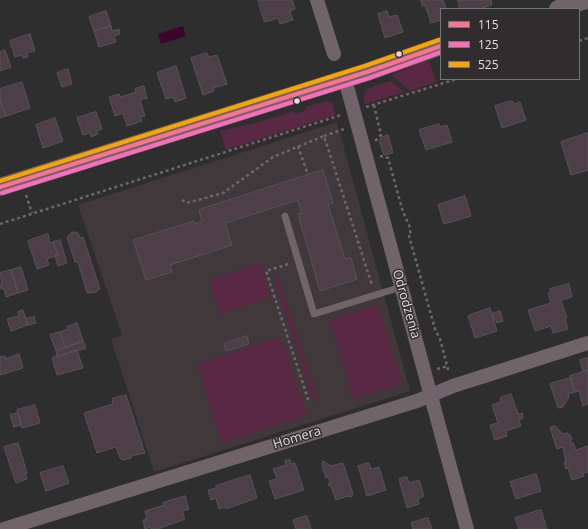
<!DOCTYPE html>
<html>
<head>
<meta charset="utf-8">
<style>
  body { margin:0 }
  #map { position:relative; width:588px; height:529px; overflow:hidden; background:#2f2e2f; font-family:"Open Sans",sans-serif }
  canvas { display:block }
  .legend { position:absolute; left:440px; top:8px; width:140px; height:72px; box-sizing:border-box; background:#302d2f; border:1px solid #777475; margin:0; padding:5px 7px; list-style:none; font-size:12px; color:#e1dedf }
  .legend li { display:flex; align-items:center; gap:8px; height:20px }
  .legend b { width:20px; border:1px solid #777475 }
</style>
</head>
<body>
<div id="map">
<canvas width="588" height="529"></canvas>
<ul class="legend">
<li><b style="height:5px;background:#fc738d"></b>115</li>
<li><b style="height:5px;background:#fb6dba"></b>125</li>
<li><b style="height:5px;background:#f7a600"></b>525</li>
</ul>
</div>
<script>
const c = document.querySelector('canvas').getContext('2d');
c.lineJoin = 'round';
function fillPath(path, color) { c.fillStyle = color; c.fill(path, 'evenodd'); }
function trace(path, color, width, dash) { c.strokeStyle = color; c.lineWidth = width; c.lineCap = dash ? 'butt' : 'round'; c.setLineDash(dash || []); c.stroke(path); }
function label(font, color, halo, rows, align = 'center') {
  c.font = font + ' "Open Sans",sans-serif'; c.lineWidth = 3; c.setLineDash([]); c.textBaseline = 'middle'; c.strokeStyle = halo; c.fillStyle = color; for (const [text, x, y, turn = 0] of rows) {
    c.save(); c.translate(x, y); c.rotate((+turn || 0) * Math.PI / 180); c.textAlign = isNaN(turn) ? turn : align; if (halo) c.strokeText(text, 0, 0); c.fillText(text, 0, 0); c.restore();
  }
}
fillPath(new Path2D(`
  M337 122 410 391 154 472 111 339 122 335 78 205Z`), '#40383b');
fillPath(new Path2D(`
  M426 61 430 63 436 82 410 91 392 75Z
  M391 81 404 92 366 104 364 102C362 85 379 85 391 81Z
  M327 101 332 103 335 115 226 150 220 131 259 122 294 111 295 114 306 110 305 107Z
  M260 264 271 297 220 314 209 280Z
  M277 275 318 399 313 401 273 276Z
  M378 305 402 384 353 399 329 320Z
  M281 337 307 416 222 443 197 364Z`), '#582844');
fillPath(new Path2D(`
  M183 26 186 36 161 44 158 34Z`), '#3c042a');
const building = new Path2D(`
  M258 0H292L295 9 290 11 293 20 280 24 278 18 265 22Z
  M421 0H443L446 8 441 9V20L431 23 425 5 423 6Z
  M458 0H491L492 5 479 9H460Z
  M106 11 111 26 94 31 89 17Z
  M387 11 389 17 397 15 403 32 385 38 378 14Z
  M111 26 112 31 119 29 120 34 114 36 116 42 99 47 94 31Z
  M30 34 35 51 27 53 28 57 23 58 22 55 15 57 10 41Z
  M5 50 11 67 0 71V52Z
  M207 53 209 57 217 55 227 84 213 88 214 91 203 95 191 58Z
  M176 66 186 98 175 102 173 97 166 99 157 73Z
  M68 69 72 84 62 87 57 73Z
  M22 82 30 108 6 116 0 99V89Z
  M144 86 147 98 140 100 145 116 140 117 142 121 127 126 123 113 115 116 109 97 119 94 120 97 136 92 135 89Z
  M0 99 6 116 0 118Z
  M512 101 514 104 520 102 526 120 502 128 495 106Z
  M96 112 102 129 97 131 98 134 91 137 90 133 83 135 77 118Z
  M55 118 63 141 43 148 36 125Z
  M439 124 440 127 447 125 452 142 426 150 419 130Z
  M588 133V170L571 175 561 142Z
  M388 135 393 153 384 155 379 140 382 137Z
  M323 170 333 203 328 205 345 259 351 258 357 279 320 291 298 214 302 213 298 200 225 223 232 245 170 265 172 272 146 280 133 240 194 221 195 224 202 222 199 210Z
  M465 196 471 216 444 224 438 205Z
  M75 232 78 233 80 238 83 237 100 289 96 292 87 293 78 262H75L67 237 71 233Z
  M48 234 50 243 53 242 58 255 47 259 49 265 37 269 28 241Z
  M60 240 67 263 58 266 55 256 58 255 53 242Z
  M21 267 28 290 18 293 11 270Z
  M11 270 18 293 6 297 4 289H1L0 285 2 284 0 273Z
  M569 284 572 297 561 300 567 318 565 319 568 329 553 333 551 326 535 331 528 310 551 303 548 293 551 292 550 289Z
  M490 308 497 331 475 338 468 316Z
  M23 310 28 325 11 331 7 319 19 316 18 312Z
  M500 311 503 321 497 323 496 320H494L492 314Z
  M34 317 36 323 28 325 26 319Z
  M77 323 83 341 65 348 60 332 68 329 67 327Z
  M60 332 65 348 56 351 50 335Z
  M247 336 249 344 226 351 224 344Z
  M83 341 86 348 57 357 56 351Z
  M77 350 83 368 57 375 52 358Z
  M19 354 23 368 0 375V357L5 356V359Z
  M588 358V370L583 372 580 360Z
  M588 370V404L583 406 579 391 575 392 570 376Z
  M570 378 575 392 568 394 569 397 563 407 558 408 550 384Z
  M511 394 518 414 522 413 523 418 519 420 521 426 506 431 507 436 495 440 490 425 498 423 492 405 501 402 500 398Z
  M126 395 145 453 131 456V458L123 460 120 458 116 447 97 453 84 413 113 404 112 399Z
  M35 405 40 423 22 428 17 410Z
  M18 413 21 425 14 427 10 415Z
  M555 426 563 434 567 433 570 435 572 439 570 442 573 443 576 450 588 446V472L583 473 584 476 572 480 568 468 566 469 564 462H566L563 447 557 449 550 428Z
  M18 443 27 473H25L27 479 16 483 4 447Z
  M290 460 291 464 295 463 304 490 275 499 269 481 277 479 273 469 286 465 285 461Z
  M323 461 331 466 343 463 353 494 351 497 348 496 336 500 331 486 328 485 330 482 328 477 326 478 322 465Z
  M369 463 371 469 379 467 386 490 367 496 358 466Z
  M63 466 69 483 46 491 40 473Z
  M536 474 541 491 516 499 510 482Z
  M250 475 257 498 226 509 225 507 219 509 216 498 211 500 208 490 216 488V486Z
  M407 477 409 483 419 480 424 496 418 499 419 504 407 508 399 479Z
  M185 496 189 509 182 511 185 519 158 529H151L150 527 145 529 143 520 147 518 145 511 164 505 163 503Z
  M541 510 547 529H519L515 518Z
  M307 516 311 529H296L293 520Z
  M428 518 432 529H413L411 523Z`);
fillPath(building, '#4e3e48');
trace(building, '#565556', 1);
trace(new Path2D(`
  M579 41 588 38
  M374 105 381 135 375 141
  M366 107 457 79
  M324 136 344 129
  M298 146 308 175
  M380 156 388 158 403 212 409 225 411 235 409 236 435 329 440 339 449 373
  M26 195 32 213
  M182 200 187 203 223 193 273 157 324 136 372 285
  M0 224 341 115
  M288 264 266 271 309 402
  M437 369 448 366`), '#70656b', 2.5, [3, 3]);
trace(new Path2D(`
  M285 216 314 314 401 287`), '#70636a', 7);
trace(new Path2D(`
  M317 0 334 54
  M345 79 467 529
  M4 529 417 401 453 386 588 343`), '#70636a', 14);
trace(new Path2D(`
  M558 9 586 0
  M0 187 367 72 441 46`), '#70636a', 18);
trace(new Path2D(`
  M0 187 367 72 441 46`), '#fc738d', 4);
trace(new Path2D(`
  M2 193 369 78 441 52`), '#fb6dba', 4);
trace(new Path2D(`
  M0 181 365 66 439 40`), '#f7a600', 4);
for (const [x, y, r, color] of [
  [399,54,3.5,"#e1dedf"],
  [297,101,3.5,"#e1dedf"]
]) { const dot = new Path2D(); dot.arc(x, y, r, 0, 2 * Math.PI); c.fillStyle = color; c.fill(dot); trace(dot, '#302d2f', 1.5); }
label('13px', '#e1dedf', '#302d2f', [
  ["Odrodzenia",406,304,74],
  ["Homera",297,438,-17]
]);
</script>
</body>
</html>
